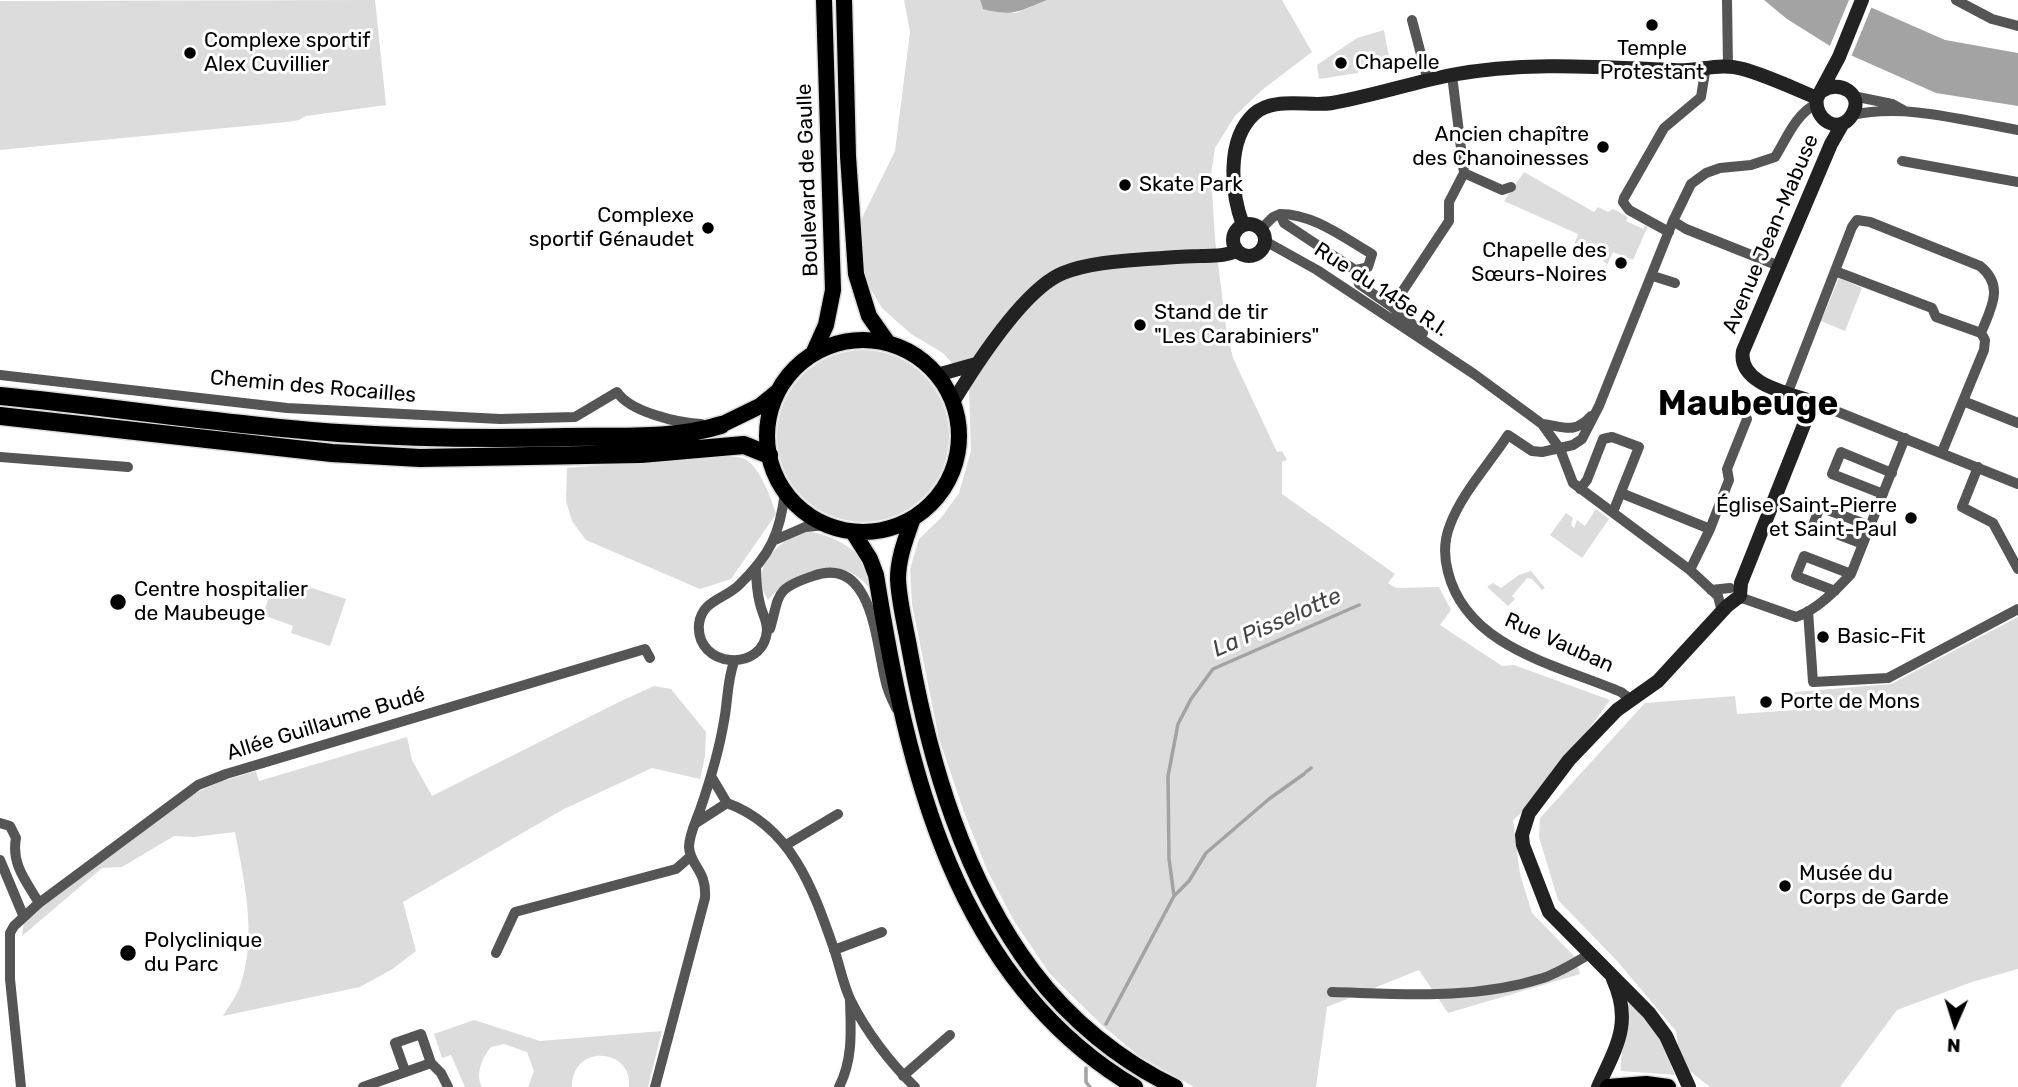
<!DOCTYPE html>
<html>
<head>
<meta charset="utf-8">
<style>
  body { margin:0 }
  #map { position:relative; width:2018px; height:1087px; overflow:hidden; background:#fff; font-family:Rubik,sans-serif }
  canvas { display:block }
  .north { position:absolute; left:1920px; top:989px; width:70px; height:70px; -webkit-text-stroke:5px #fff; paint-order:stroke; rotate:183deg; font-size:19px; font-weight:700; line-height:28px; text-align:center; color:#000 }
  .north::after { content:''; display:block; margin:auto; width:24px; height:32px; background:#000; clip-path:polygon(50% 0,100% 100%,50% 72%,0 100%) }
</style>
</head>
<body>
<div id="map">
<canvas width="2018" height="1087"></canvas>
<div class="north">N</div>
</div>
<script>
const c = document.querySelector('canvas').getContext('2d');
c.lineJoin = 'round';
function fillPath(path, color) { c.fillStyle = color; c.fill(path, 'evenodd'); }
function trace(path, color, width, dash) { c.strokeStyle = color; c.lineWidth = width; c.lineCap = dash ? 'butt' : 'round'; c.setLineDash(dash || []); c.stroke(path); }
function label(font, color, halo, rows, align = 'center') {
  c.font = font + ' Rubik,sans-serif'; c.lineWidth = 6; c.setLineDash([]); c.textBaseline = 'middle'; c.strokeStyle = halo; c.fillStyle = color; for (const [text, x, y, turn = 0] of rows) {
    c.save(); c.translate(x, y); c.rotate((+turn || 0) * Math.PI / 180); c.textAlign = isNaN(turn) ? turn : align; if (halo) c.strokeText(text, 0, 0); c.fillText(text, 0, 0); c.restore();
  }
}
fillPath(new Path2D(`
  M375 0 386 105 306 116 299 120 287 122 0 150V1Z
  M904 0H980L983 9 1016 13 1047 0H1282L1312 52 1262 90 1235 116 1215 148 1211 175 1215 239 1226 327 1233 358 1277 452 1282 451 1287 460 1282 462V494L1395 574 1388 583 1396 588 1439 587 1451 610 1440 625 1502 666 1514 665 1610 700 1536 801 1513 820 1520 874 1532 913 1575 957 1580 974 1448 1013 1419 970 1327 1007 1316 1087H1194L1139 1056 1104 1027 1050 974 1014 921 987 870 964 812 939 739 912 604 910 569 919 539 941 518 959 493 971 451 969 391 951 362 943 353 911 334 882 308 864 278 861 247 862 218 895 151 910 32Z
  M1384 30 1390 62 1358 69V73L1319 79 1317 65 1357 38Z
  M1524 172 1594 212 1598 207 1608 212 1613 209 1628 217 1626 221 1643 229 1645 225 1648 226 1633 260 1613 252 1607 265 1598 255 1574 245 1578 234 1504 201Z
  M1839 278 1862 288 1845 331 1821 321Z
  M777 436a86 86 0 1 1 172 0a86 86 0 1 1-172 0Z
  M720 456C727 457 735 456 742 458 759 463 771 498 776 514L731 579 700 589 586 540 572 521 566 501 567 468Z
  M1596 509 1609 519 1582 558 1550 535 1566 513 1573 518 1571 525 1574 528 1577 520 1585 526Z
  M802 531C820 531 850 543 861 559 867 567 870 580 873 590L871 591C846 551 793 570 768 600 748 569 775 545 802 531Z
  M1531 571 1545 588 1542 590 1532 579 1527 578 1512 596 1515 599 1508 606 1487 587 1493 583 1501 588 1519 575Z
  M274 582 304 592 306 586 346 599 330 646 291 633 293 626 263 615Z
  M2018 617V969L1972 982 1897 1010 1840 1087H1710L1681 1064 1676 1031 1618 962 1558 900 1539 837 1540 818 1645 703 1735 696 1737 714 1796 710 1795 692 1891 684Z
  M654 686 671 689 706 732 705 756 700 779 652 768 564 809 403 902 416 951 391 970 360 987 223 1016C229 1006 238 994 241 983 257 934 244 881 235 832L194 837 174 836 122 867 102 868 22 936 24 920 187 797 219 782 256 771 259 781 407 737 412 760 432 796 619 702Z
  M1633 1000 1655 1027 1675 1075 1621 1071C1619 1048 1632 1025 1628 1001Z
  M474 1020 540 1041 662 1031 648 1087H629C633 1048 572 1043 572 1087H528L534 1071 527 1052 504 1044 491 1047C482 1058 475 1074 482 1087H465L451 1055 442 1058 434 1034Z`), '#dcdcdc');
fillPath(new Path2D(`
  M980 0H1047C1019 11 1014 17 983 9Z
  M1764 0H1854L1945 40 2018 53V106L1936 93 1830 46 1787 19Z`), '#a3a3a3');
fillPath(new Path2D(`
  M1849 0H1856L1872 6 1851 57 1829 48Z`), '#fff');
trace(new Path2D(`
  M1306 772 1311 768
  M1174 896 1169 859 1168 776 1178 724 1191 699 1213 669 1359 605
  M1106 1024 1174 896 1189 881 1206 853 1269 799 1304 774
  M1086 1068V1082L1090 1087`), '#a3a3a3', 3.5);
const primary = new Path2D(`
  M844 0 848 156 856 274 869 316 888 343
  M767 436a96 96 0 1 1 192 0a96 96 0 1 1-192 0Z
  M813 354 826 325 833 290 824 0
  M721 425 760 406 776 393
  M913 518C906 538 898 558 898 579 899 603 906 628 910 652 930 763 964 879 1033 971 1069 1019 1120 1061 1175 1087
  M853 532 870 559 876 575C907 768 953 979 1135 1087
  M1608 1087 1646 1084 1668 1087`);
const trunk = new Path2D(`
  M0 396C113 407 225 425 339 433 415 438 491 439 567 437 616 436 675 440 721 425
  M0 416 332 453 420 458 641 454 744 445 769 455`);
trace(primary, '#dbdbdb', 19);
trace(trunk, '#dbdbdb', 21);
trace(new Path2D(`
  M1727 0 1728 66
  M1956 0 1992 19 2018 26
  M1412 20 1428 81
  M1452 75 1464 173
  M1853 96 1892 104 1903 110
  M1852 115C1906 103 1965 121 2018 130
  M1902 161 2018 182
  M1464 173 1502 190 1511 187
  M1673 221 1686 229 1779 266
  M1261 229 1273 217 1280 214
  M1669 232 1629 210 1623 202 1624 198 1664 128 1701 97 1706 66
  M1265 241 1317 270 1474 374 1542 424 1560 449 1573 483 1690 570 1718 596 1722 612
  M1355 270 1368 267 1372 254C1344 238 1314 214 1280 214L1284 223 1355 270 1359 284 1392 307 1423 333
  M1835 271 1932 308 1936 317 1981 333
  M1653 276 1675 283
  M1392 307 1449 221V202L1464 173
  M0 375 287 408 500 419 575 417 617 392C630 412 678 423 701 424
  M1788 392 1852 227 1857 220 1870 222 1980 266C2005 286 1991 308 1981 333L1985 340 1984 350 1942 452
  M1963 401 2018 423
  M1813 402 2018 484
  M1542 424C1563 426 1574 435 1591 416
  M0 457 128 467
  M1978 467 1962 507 1993 523 2018 569
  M1580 489 1587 480 1603 439 1612 437 1639 447 1613 512
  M1621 493 1710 529
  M1883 494 1832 474 1841 452 1892 473
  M775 540 805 527 828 525
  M1863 544 1813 525 1820 507 1870 526
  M756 567C756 580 757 592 760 604 762 613 767 620 767 630 764 674 695 668 699 624 702 600 725 599 739 585 770 555 780 534 785 492
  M1690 570 1710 529 1729 480 1727 469 1747 419
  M1711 590 1730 588
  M1835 591 1796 576 1804 556 1851 574
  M1738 598 1745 599 1796 617C1817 610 1836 590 1851 574L1905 438
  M1808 611 1813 682 1888 678 2018 609
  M770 629C780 594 774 589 813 576 874 554 876 647 886 683 888 692 892 700 896 708
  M1630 699 1621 692C1558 665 1467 648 1448 572 1444 557 1444 540 1450 525 1462 493 1489 464 1508 435L1532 451 1542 452 1573 445 1582 439 1599 406 1673 221 1691 184 1706 173 1720 168 1751 165 1775 157C1787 138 1795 115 1816 104
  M727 803C792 827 813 889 834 949 840 966 843 985 851 1001 866 1031 890 1063 915 1087
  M0 823 10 826 16 838C11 864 26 881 39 903
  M696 823 727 803 711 776
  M786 845 838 814
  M0 860 23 915
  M834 950 882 932
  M496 953 515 912 676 869 691 856
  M1332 992C1404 994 1474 1000 1543 978 1560 972 1576 962 1591 953
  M405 1071 395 1043 421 1034 431 1063
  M903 1076 950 1035
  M21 1087 10 979V933L14 926 39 903 198 785 226 774 645 649 650 658
  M363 1087 431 1063 441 1073 448 1087
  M655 1087 705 898C707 870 690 866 689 847 689 835 696 821 700 810 710 781 719 751 724 721 728 700 727 681 734 662
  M839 1087C853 1060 851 1031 850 1001`), '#555', 10);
trace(new Path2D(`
  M1822 91C1839 79 1865 94 1852 115 1839 136 1813 119 1817 98L1839 57 1862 0
  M1233 240a16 16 0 1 1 32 0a16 16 0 1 1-32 0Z
  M1243 225C1231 193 1226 140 1254 114 1273 96 1309 107 1332 103 1372 96 1411 83 1451 75 1525 61 1600 67 1674 70 1698 72 1719 62 1743 69 1768 76 1793 88 1817 98
  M937 375 976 364
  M953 402C975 366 1024 289 1063 273 1088 263 1120 261 1147 259 1165 258 1183 256 1200 256 1216 255 1222 257 1236 251
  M1598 1087C1616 1047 1633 1023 1613 979
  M1689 1087 1666 1036 1649 1013 1549 912 1523 845 1522 835 1529 813 1569 760 1617 710 1658 681 1727 606 1740 596 1741 583 1813 402C1789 393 1737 384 1743 351L1831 144 1843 123`), '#222', 14);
trace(primary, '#000', 16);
trace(trunk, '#000', 18);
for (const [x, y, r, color] of [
  [1652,25,7,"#000"],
  [190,53,7,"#000"],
  [1341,63,7,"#000"],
  [1603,147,7,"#000"],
  [1125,185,7,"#000"],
  [708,228,7,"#000"],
  [1621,263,7,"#000"],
  [1140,325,7,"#000"],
  [1911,518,7,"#000"],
  [118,602,9,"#000"],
  [1823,637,7,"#000"],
  [1766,702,7,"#000"],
  [1785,886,7,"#000"],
  [128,953,9,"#000"]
]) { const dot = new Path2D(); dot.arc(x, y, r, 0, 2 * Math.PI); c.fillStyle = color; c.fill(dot); trace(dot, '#fff', 2.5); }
label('21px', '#000', '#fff', [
  ["Complexe sportif",204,41],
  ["Alex Cuvillier",204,65],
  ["Temple",1652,49,"center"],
  ["Protestant",1652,73,"center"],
  ["Chapelle",1355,63],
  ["Ancien chapître",1589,135,"right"],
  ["des Chanoinesses",1589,159,"right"],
  ["Skate Park",1139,185],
  ["Complexe",694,216,"right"],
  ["sportif Génaudet",694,240,"right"],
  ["Chapelle des",1607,251,"right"],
  ["Sœurs-Noires",1607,275,"right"],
  ["Stand de tir",1154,313],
  ["\"Les Carabiniers\"",1154,337],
  ["Église Saint-Pierre",1897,506,"right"],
  ["et Saint-Paul",1897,530,"right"],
  ["Centre hospitalier",134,590],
  ["de Maubeuge",134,614],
  ["Basic-Fit",1837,637],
  ["Porte de Mons",1780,702],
  ["Musée du",1799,874],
  ["Corps de Garde",1799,898],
  ["Polyclinique",144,941],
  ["du Parc",144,965]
], 'left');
label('21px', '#000', '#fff', [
  ["Boulevard de Gaulle",808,180,-92],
  ["Avenue Jean-Mabuse",1771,234,-67],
  ["Rue du 145e R.I.",1381,290,33],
  ["Chemin des Rocailles",313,387,5],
  ["Rue Vauban",1559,643,24],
  ["Allée Guillaume Budé",326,724,-17]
]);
label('italic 23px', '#444', '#fff', [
  ["La Pisselotte",1277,623,-24]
]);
label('bold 35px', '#000', '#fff', [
  ["Maubeuge",1748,405]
]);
</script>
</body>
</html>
